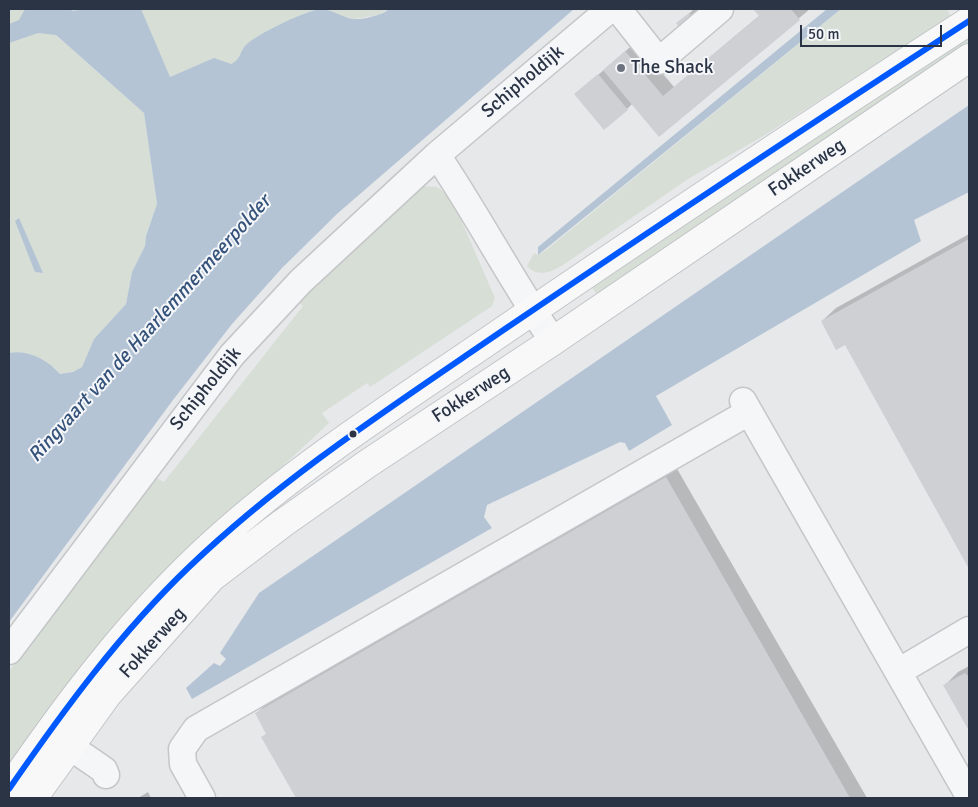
<!DOCTYPE html>
<html>
<head>
<meta charset="utf-8">
<style>
  body { margin:0 }
  #map { position:relative; width:978px; height:807px; overflow:hidden; background:#e6e8ea; font-family:Signika,sans-serif }
  canvas { display:block }
  .frame { position:absolute; inset:0; border:10px solid #2b3445; pointer-events:none }
  .scale { position:absolute; left:800px; top:25px; width:142px; height:22px; box-sizing:border-box; border:2px solid #2b3445; border-top:0; padding-left:6px; font-size:15px; line-height:18px; white-space:nowrap; color:#2b3445; -webkit-text-stroke:4px #f4f6f9; paint-order:stroke }
</style>
</head>
<body>
<div id="map">
<canvas width="978" height="807"></canvas>
<div class="frame"></div>
<div class="scale">50 m</div>
</div>
<script>
const c = document.querySelector('canvas').getContext('2d');
c.lineJoin = 'round';
function fillPath(path, color) { c.fillStyle = color; c.fill(path, 'evenodd'); }
function trace(path, color, width, dash) { c.strokeStyle = color; c.lineWidth = width; c.lineCap = dash ? 'butt' : 'round'; c.setLineDash(dash || []); c.stroke(path); }
function label(font, color, halo, rows, align = 'center') {
  c.font = font + ' Signika,sans-serif'; c.lineWidth = 4; c.setLineDash([]); c.textBaseline = 'middle'; c.strokeStyle = halo; c.fillStyle = color; for (const [text, x, y, turn = 0] of rows) {
    c.save(); c.translate(x, y); c.rotate((+turn || 0) * Math.PI / 180); c.textAlign = isNaN(turn) ? turn : align; if (halo) c.strokeText(text, 0, 0); c.fillText(text, 0, 0); c.restore();
  }
}
fillPath(new Path2D(`
  M9 9H25L34 16 144 113 157 204 146 236 145 246 132 272 126 304 94 339 82 367 73 372 60 374 54 367 9 415Z
  M70 9H389L377 15 355 19 231 64 170 77Z
  M841 9H947L951 16 765 135 688 179 563 265C551 272 538 278 527 266L534 253 538 255 545 251Z
  M969 34V46L598 296 591 286Z
  M419 186 437 187 451 197 495 298 492 306 370 387 367 383 322 413 329 423 231 514 9 769V671L153 476 164 482 303 306 295 298Z`), '#d6ded6');
fillPath(new Path2D(`
  M25 9H70L73 11 88 9H141L170 77 214 58 231 64C242 59 239 51 247 44 260 33 299 14 316 10 330 7 340 17 353 19 362 20 383 15 389 9H574L338 213 282 268 232 324 173 400 9 622V353C28 349 48 360 60 374L73 372 82 367 94 339 126 304 132 272 145 246 146 236 157 204 144 113 56 35 38 33 9 43V24L19 20Z
  M827 9H841L538 255V247Z
  M969 105V192L914 220 921 241 656 396 672 425 629 451 625 443 620 442 487 505 484 517 492 528 192 699 186 688 214 663 220 666 226 659 220 653 259 593Z
  M19 218 43 273 35 272 15 221Z`), '#b4c4d5');
fillPath(new Path2D(`
  M694 9H704L695 21 678 24Z
  M754 9H810L659 136 632 104 627 109 576 94 636 42 674 87 760 15Z
  M969 234V567L846 343 822 321 836 308Z
  M676 467 867 798H298L263 737 267 733 256 714 267 703Z
  M969 666V729L945 685 958 672Z
  M148 792 151 798H138Z`), '#0003');
fillPath(new Path2D(`
  M753 9H791L800 20 659 137 603 70 625 51 663 96 759 16Z
  M689 13 696 22 683 32 676 23Z
  M598 74 628 110 604 130 574 94Z
  M969 239V569L845 345 836 350 821 321Z
  M666 477 850 798H296L261 737 266 734 255 713Z
  M965 673 969 677V731L943 685Z`), '#ced0d3');
const minor = new Path2D(`
  M618 9 659 61 720 9
  M437 155C478 216 512 281 553 341
  M743 401 969 796
  M9 651 232 355 301 281 437 155 610 9
  M898 672 969 630
  M69 746 104 770 106 775
  M202 798 183 764 182 749 196 729 749 412`);
const major = new Path2D(`
  M9 789C70 700 135 614 216 541 302 463 401 401 497 335 653 228 810 124 969 21
  M33 798 107 695 212 577 283 523 367 464 553 341 969 58`);
trace(minor, '#c4c6c8', 29);
trace(major, '#c2c5c8', 30);
trace(minor, '#f5f6f7', 26);
trace(major, '#f8f8f8', 28);
trace(new Path2D(`
  M9 789C63 711 120 633 189 567 284 476 394 405 502 331 657 226 812 123 969 21`), '#0059ff', 6);
for (const [x, y, r, color] of [
  [621,68,5,"#6c737f"],
  [353,434,4.5,"#2b3445"]
]) { const dot = new Path2D(); dot.arc(x, y, r, 0, 2 * Math.PI); c.fillStyle = color; c.fill(dot); trace(dot, '#f4f6f9', 2); }
label('19px', '#2b3445', '#f4f6f9', [
  ["The Shack",631,68]
], 'left');
label('19px', '#2b3445', '#f4f6f9', [
  ["Schipholdijk",523,82,-40],
  ["Fokkerweg",807,168,-34],
  ["Schipholdijk",206,389,-51],
  ["Fokkerweg",471,395,-33],
  ["Fokkerweg",153,643,-48]
]);
label('italic 20px', '#34527a', '#f4f6f9', [
  ["Ringvaart van de Haarlemmermeerpolder",150,329,-48]
]);
</script>
</body>
</html>
